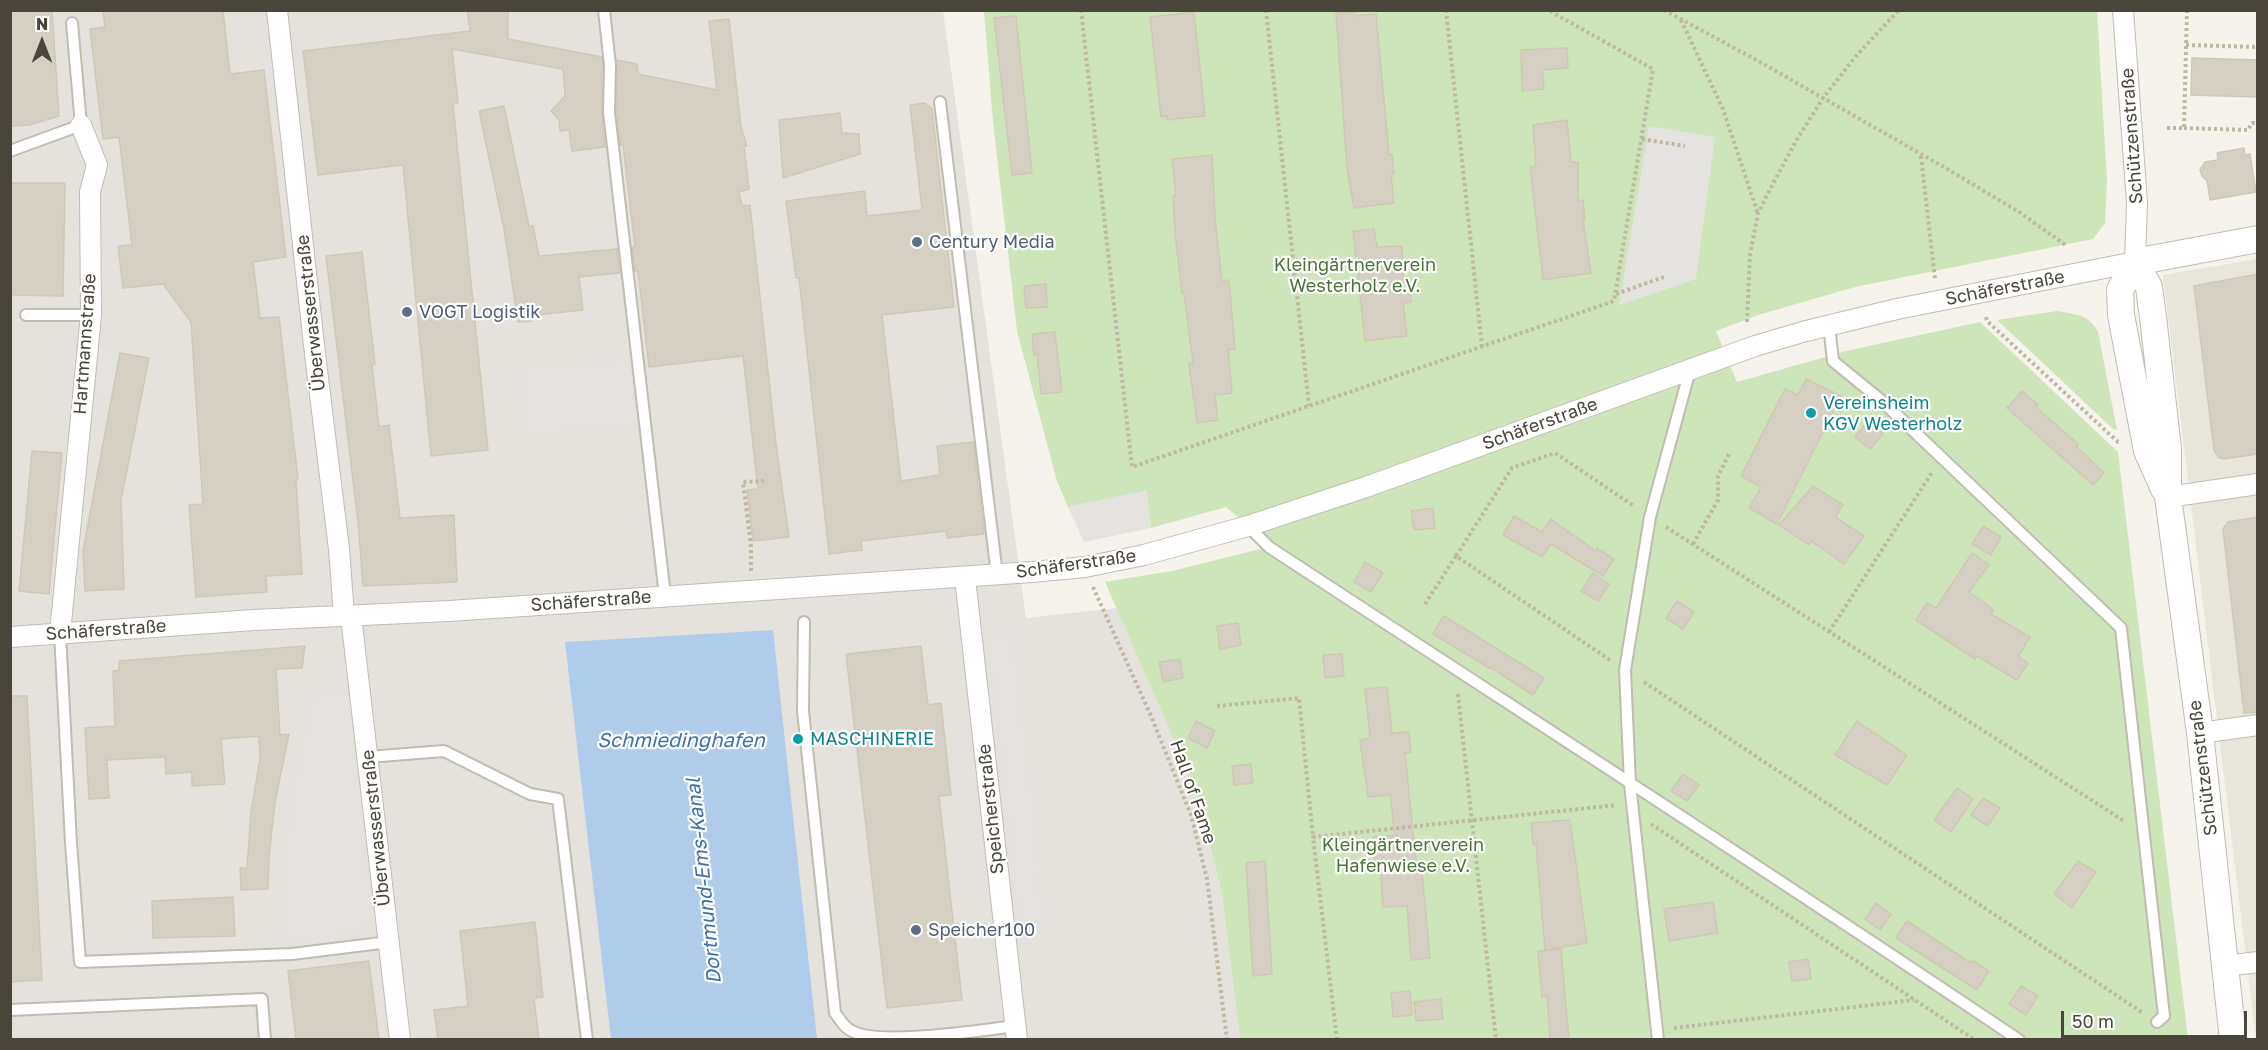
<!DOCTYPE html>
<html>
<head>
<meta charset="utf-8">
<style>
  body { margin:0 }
  #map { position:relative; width:2268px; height:1050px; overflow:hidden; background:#f5f3ec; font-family:"Golos Text",sans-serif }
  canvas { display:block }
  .frame { position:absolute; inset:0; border:12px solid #49453a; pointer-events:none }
  .north { position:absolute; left:12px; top:12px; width:60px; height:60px; -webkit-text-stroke:4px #fff; paint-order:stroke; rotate:0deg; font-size:16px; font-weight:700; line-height:24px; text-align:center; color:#49453a }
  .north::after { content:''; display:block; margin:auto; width:21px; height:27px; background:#49453a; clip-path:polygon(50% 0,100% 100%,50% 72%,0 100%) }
  .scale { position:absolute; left:2061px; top:1011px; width:186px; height:27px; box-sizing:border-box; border:3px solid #49453a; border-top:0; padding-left:8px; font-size:18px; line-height:21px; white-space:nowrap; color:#49453a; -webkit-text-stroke:4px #fff; paint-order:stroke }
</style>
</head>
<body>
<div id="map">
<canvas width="2268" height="1050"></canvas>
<div class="frame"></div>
<div class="north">N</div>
<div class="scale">50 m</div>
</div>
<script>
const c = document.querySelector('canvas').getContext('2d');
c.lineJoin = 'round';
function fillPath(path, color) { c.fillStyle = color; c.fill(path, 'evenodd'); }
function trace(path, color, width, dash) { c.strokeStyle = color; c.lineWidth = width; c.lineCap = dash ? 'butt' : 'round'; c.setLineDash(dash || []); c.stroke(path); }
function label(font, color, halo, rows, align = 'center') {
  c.font = font + ' "Golos Text",sans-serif'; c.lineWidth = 4.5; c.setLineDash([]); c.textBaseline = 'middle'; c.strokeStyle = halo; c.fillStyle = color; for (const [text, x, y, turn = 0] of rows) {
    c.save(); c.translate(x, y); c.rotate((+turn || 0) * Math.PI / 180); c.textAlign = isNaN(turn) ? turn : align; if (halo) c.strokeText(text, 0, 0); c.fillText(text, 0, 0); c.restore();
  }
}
fillPath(new Path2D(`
  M2257 259V1039H2256L2163 275Z`), '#e8e5db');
fillPath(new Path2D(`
  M10 11H943L1026 618 1117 608 1185 765 1203 815 1222 895 1240 1039H11Z`), '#e5e2dd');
fillPath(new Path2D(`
  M984 11H2097L2107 181 2105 223 2093 239 1855 287 1758 315 1716 331 1737 382 1846 351 1980 322 2118 452 2188 1039H1240L1222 895 1203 815 1185 765 1105 582 1172 571 1268 547 1248 526 1226 507 1151 528 1146 491 1068 507 1057 481 1017 331 993 122Z
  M2057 311C2075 314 2090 315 2098 332L2117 430 2112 428 1997 320Z`), '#cde5b9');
fillPath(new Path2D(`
  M1649 126 1715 137 1696 279 1619 305Z
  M100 349 120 353 113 394 95 391Z
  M629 363 635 421 530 430 525 373Z
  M1147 490 1151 528 1084 542 1068 507Z
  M1009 638 1032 829 1028 831 1029 840 1033 843 1037 876 1032 877 1035 896 1040 895 1042 916 1023 918 993 639Z
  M347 698 367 916 361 929 286 937 294 804 315 701Z`), '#e4e3e0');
fillPath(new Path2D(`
  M773 630 817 1039H611L565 642Z`), '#afcdeb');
const building = new Path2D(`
  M10 10H52L59 116 29 125 10 126Z
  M103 10H223L230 74 264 70 286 257 253 262 260 318 279 317 298 479 296 480 302 574 266 576 267 592 196 597 189 505 203 504 191 322 163 284 123 288 118 246 132 245 119 137 103 139 90 29 105 27Z
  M467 10H508V39L602 57V113L605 147 572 151 569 130 560 131 559 120 551 111 565 96 563 69 452 49 458 103 453 104 488 450 431 456 403 165 318 175 303 51 470 31Z
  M1194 12 1205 116 1167 120V116L1161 117 1150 17Z
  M1355 12 1356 16 1376 14 1389 155 1392 154 1394 174H1391L1394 203 1354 208 1347 168 1336 13Z
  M1016 16 1032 173 1012 175 994 18Z
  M729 19 741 127 747 146H744L749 189 739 192 742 206 750 205 776 444 789 537 753 541 747 490 758 489 743 356 649 367 638 271H635L632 247H635L623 145H620L617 112V60L637 64 638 74 717 90 709 21Z
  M1567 48 1568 68 1542 70 1544 89 1522 91 1521 50Z
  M2192 58 2258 60V97L2191 95Z
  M925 103 932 109 954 307 882 315 901 481 940 475 937 446 973 442 984 534 947 538 946 531 861 541 862 550 829 554 799 278H796L786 201 865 191 867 216 922 210 910 105Z
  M504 106 529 226H533L539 256 617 249 620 273 579 277 583 310 536 315 532 321 518 322 504 229 479 111Z
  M840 113 842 133 859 134 860 154 783 178 779 120Z
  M1567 120 1571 162H1578V201L1583 200 1585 219 1583 220 1591 273 1543 280 1530 167 1536 166 1533 125Z
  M2244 148 2245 155 2250 154 2256 192 2210 200 2207 181 2202 176 2200 170 2205 162 2218 160 2217 153Z
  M1212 155 1215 219 1222 281 1229 280 1235 349 1228 350 1232 393 1215 395 1218 420 1197 423 1189 364 1193 363 1184 293 1182 294 1175 232 1173 196 1176 195 1172 159Z
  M10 183H65L63 296 10 295Z
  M1374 229 1377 247 1402 246 1404 283 1409 282 1411 302 1403 303 1407 336 1365 341 1353 231Z
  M362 252 375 364 372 365 379 427 389 425 400 518 454 515 457 582 363 586 358 522 326 256Z
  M2258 274V454L2223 459 2218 457 2214 450 2194 286Z
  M1046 284 1047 307 1026 308 1024 286Z
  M1055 332 1062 392 1041 394 1037 354 1034 355 1032 334Z
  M120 353 149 358 121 500 124 589 85 591 83 551Z
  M1806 379 1841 396 1777 524 1749 508 1761 487 1741 476 1785 389 1798 395Z
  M2022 391 2038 405 2036 407 2078 444 2076 446 2104 473 2093 485 2007 408Z
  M1868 421 1883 434 1870 449 1855 437Z
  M32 451 62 453 49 594 19 591Z
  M1813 486 1843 505 1835 517 1864 536 1844 564 1811 541 1809 545 1779 525Z
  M1433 508 1435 528 1414 530 1411 511Z
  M1514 516 1542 532 1551 519 1596 551 1597 548 1614 559 1603 576 1551 544 1542 557 1503 535Z
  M2258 517V712L2244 713 2223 529 2228 522Z
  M1983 526 2001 537 1991 555 1972 544Z
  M1972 553 1989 565 1969 592 1994 610 1991 614 2030 637 2018 657 2028 663 2017 680 1977 656 1975 659 1916 620 1927 603 1936 608Z
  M1365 562 1383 573 1371 592 1354 582Z
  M1593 573 1609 584 1598 601 1581 591Z
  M1677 601 1694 612 1683 629 1666 618Z
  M1444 616 1544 678 1533 695 1490 667 1489 668 1433 634Z
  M1238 623 1241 645 1220 649 1217 626Z
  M305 646 302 668 276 669 280 735 289 734 275 802 269 857 268 889 241 890 240 868H247L251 812 260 758 259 736 221 739 225 784 192 786V772L166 774 165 757 107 760 109 798 89 799 85 728 115 726 113 671 119 670V661Z
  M921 646 928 705 941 703 951 795 939 796 962 1000 887 1008 846 654Z
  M1342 654 1344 676 1325 678 1323 655Z
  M1180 659 1183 678 1163 682 1159 662Z
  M1387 687 1392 733 1409 732 1411 753H1405L1417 873 1422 872 1430 958 1411 960 1407 906 1383 907 1380 863 1375 864 1373 837 1395 835 1390 795 1368 797 1360 740 1370 738 1365 689Z
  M10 696H27L42 980 10 982Z
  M1196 721 1215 731 1207 748 1188 738Z
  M1857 721 1907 755 1887 785 1835 755Z
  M1251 764 1253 783 1234 785 1232 766Z
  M1683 774 1699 785 1687 801 1671 791Z
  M1957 788 1973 799 1951 832 1934 820Z
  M1983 798 2000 808 1988 826 1971 815Z
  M1570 820 1587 943 1545 950 1536 844H1533L1531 823Z
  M1265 861 1272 974 1253 976 1246 863Z
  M2078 861 2096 872 2072 908 2054 894Z
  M233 897 235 936 153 938 152 901Z
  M1713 902 1718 933 1669 941 1664 909Z
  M1876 903 1891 914 1880 930 1865 919Z
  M1907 921 1971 963 1972 960 1989 971 1977 990 1896 938Z
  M535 922 543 997 534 998 539 1040H438L434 1010 468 1006 460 931Z
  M1561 949 1569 1040H1550L1547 996 1542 997 1538 951Z
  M1808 959 1811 979 1792 981 1789 962Z
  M369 961 379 1040H296L288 971Z
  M2021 986 2038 996 2026 1015 2009 1004Z
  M1410 991 1412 1015 1393 1017 1391 993Z
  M1441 999 1443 1019 1416 1021 1414 1002Z`);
fillPath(building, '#d5d0c3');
trace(building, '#d0c8b6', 1.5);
const service = new Path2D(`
  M604 10 610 65 609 112 665 596
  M940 102 997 575
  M10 151 81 125 72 23
  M26 315H91
  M1829 325 1833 361 1882 401 2121 628 2164 1016 2157 1022
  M1248 526 1269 547C1519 711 1771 873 2019 1040
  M804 622 803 711 835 1013C839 1018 844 1027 850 1030 876 1047 981 1030 1015 1026
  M60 633 71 843 80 962 292 954 389 942
  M368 757 444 751 530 794 558 799 587 1040
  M10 1010 262 999 265 1040
  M1658 1040 1630 784 1625 670 1650 517 1690 370`);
const minor = new Path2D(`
  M277 10 315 354 339 549 344 616
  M2168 497 2258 484
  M965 578 1017 1040
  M351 616 400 1040
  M60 633 91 315 90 192 97 165 81 125
  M10 637 254 620 449 611 1032 572 1085 567 1144 555 1248 526 1366 487 1755 346 1806 331 1897 309 2135 262 2137 203 2123 10
  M2200 733 2258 725
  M2225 966 2258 962`);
const tertiary = new Path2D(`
  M2135 262 2149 287 2153 317 2168 449V497L2200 733 2233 1040
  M2135 262 2120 290 2121 315 2147 451 2164 489
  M2135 262 2258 239`);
trace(service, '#c0bcb0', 14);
trace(minor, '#c0bcb0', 22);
trace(tertiary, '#c0bcb0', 28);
trace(new Path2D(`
  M1081 10 1132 467 1614 301 1653 69 1548 10
  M1266 10 1309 406
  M1446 10 1482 347
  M1664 10 1760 62 1949 170 2019 212 2067 246
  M1681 20 1723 109 1758 214
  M2186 45 2258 47
  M2167 128H2184L2187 10
  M2184 128 2248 130 2252 123H2258
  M1642 139 1685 146
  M1921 156 1935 279
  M1616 294 1664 277
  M1986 317 1987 321 2118 442H2121
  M1747 322 1750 254 1758 214 1766 197 1796 141 1823 98 1856 56 1899 10
  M1666 527 2124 821
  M1693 544 1718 500V476L1729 454
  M751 571V546L743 482 764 481
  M1093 587 1151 716 1191 815 1207 879 1227 1040
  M1425 604 1456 556
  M1829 632 1933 471
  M1610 660 1456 556 1512 468 1555 453 1634 506
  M1644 682 2143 1013
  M1458 694 1496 1040
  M1217 706 1299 698 1313 837
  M1651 824 1975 1040
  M1674 1028 1914 1000
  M1337 1040 1313 837 1617 805`), '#c0b8a2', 4, [3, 3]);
trace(service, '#fff', 10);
trace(minor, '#fff', 20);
trace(tertiary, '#fff', 26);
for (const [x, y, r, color] of [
  [917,242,6,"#5c6f8a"],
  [407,312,6,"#5c6f8a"],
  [1811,413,6,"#0f9aa8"],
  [798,739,6,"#0f9aa8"],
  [916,930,6,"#5c6f8a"]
]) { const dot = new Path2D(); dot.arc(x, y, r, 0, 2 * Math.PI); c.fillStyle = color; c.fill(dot); trace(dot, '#fff', 2); }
label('18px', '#49453a', '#fff', [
  ["Schützenstraße",2132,136,-94],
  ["Schäferstraße",2005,288,-11],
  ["Überwasserstraße",311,313,-96],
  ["Hartmannstraße",85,344,-86],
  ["Schäferstraße",1540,424,-20],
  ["Schäferstraße",1076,564,-8],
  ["Schäferstraße",591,601,-4],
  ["Schäferstraße",106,630,-4],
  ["Schützenstraße",2203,768,-97],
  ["Hall of Fame",1193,792,71],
  ["Speicherstraße",991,809,-96],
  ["Überwasserstraße",376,828,-96]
]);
label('18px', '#4e5e75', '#fff', [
  ["Century Media",929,242],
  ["VOGT Logistik",419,312],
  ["Speicher100",928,930]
], 'left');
label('18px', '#457632', '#fff', [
  ["Kleingärtnerverein",1355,265],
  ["Westerholz e.V.",1355,286],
  ["Kleingärtnerverein",1403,845],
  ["Hafenwiese e.V.",1403,866]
]);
label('18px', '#0d838f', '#fff', [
  ["Vereinsheim",1823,403],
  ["KGV Westerholz",1823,424],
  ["MASCHINERIE",810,739]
], 'left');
label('italic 20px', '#3c72ac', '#fff', [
  ["Schmiedinghafen",681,741],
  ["Dortmund-Ems-Kanal",704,881,-96]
]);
</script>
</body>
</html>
